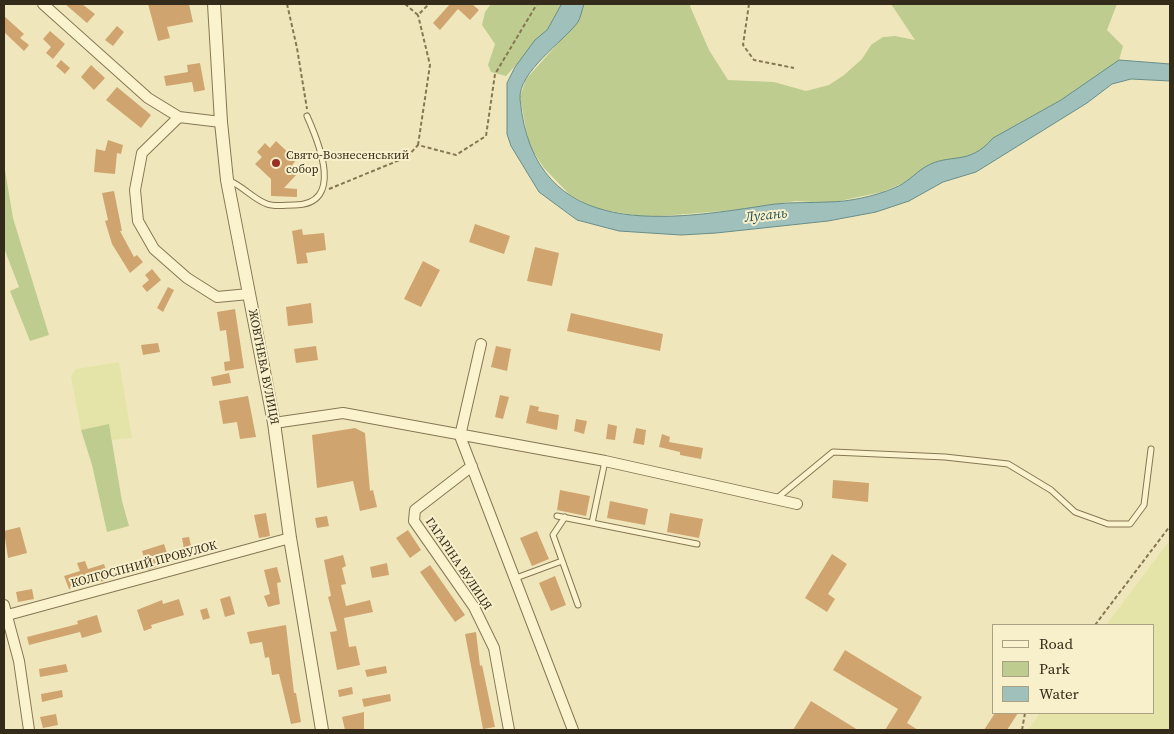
<!DOCTYPE html>
<html>
<head>
<meta charset="utf-8">
<style>
  body { margin:0 }
  #map { position:relative; width:1174px; height:734px; overflow:hidden; background:#efe7bb; font-family:"Source Serif 4",serif }
  canvas { display:block }
  .frame { position:absolute; inset:0; border:5px solid #352b1a; pointer-events:none }
  .legend { position:absolute; left:992px; top:624px; width:162px; height:90px; box-sizing:border-box; background:#f7f0cb; border:1px solid #a9a184; margin:0; padding:6px 9px; list-style:none; font-size:15px; color:#352b1a }
  .legend li { display:flex; align-items:center; gap:10px; height:25px }
  .legend b { width:25px; border:1px solid #a9a184 }
</style>
</head>
<body>
<div id="map">
<canvas width="1174" height="734"></canvas>
<div class="frame"></div>
<ul class="legend">
<li><b style="height:6px;background:#faf3ce"></b>Road</li>
<li><b style="height:14px;background:#becd8f"></b>Park</li>
<li><b style="height:14px;background:#9fc0bb"></b>Water</li>
</ul>
</div>
<script>
const c = document.querySelector('canvas').getContext('2d');
c.lineJoin = 'round';
function fillPath(path, color) { c.fillStyle = color; c.fill(path, 'evenodd'); }
function trace(path, color, width, dash) { c.strokeStyle = color; c.lineWidth = width; c.lineCap = dash ? 'butt' : 'round'; c.setLineDash(dash || []); c.stroke(path); }
function label(font, color, halo, rows, align = 'center') {
  c.font = font + ' "Source Serif 4",serif'; c.lineWidth = 4; c.setLineDash([]); c.textBaseline = 'middle'; c.strokeStyle = halo; c.fillStyle = color; for (const [text, x, y, turn = 0] of rows) {
    c.save(); c.translate(x, y); c.rotate((+turn || 0) * Math.PI / 180); c.textAlign = isNaN(turn) ? turn : align; if (halo) c.strokeText(text, 0, 0); c.fillText(text, 0, 0); c.restore();
  }
}
fillPath(new Path2D(`
  M119 362 132 438 112 440 109 425 81 430 71 376 76 369Z
  M1170 540V730H1028L1040 713H1153V625H1106Z`), '#e5e4a8');
fillPath(new Path2D(`
  M491 4H563L547 30 506 76 491 72 488 65 495 44 482 25 485 12Z
  M584 4H691L690 6 709 50 728 80 774 82 806 91 829 85 844 75 862 59 871 45 883 37 895 36 915 40 891 4H1117L1107 30 1123 46 1119 60 1068 96 993 138 984 148 969 157 941 161 925 167 910 180 882 192 830 203 796 201 736 210 648 217 597 209 570 195 544 168 529 145 520 97 526 79 578 21Z
  M4 164 13 218 49 335 30 341 10 291 19 287 4 248Z
  M109 424 122 501 129 526 107 532 92 465 81 430Z`), '#becd8f');
const water = new Path2D(`
  M562 4H584C582 9 581 17 578 22 563 42 518 72 520 99 534 245 670 220 775 204 793 202 810 203 828 202 848 202 876 196 894 188 907 183 914 174 925 167 950 152 968 167 993 138L1061 100 1119 60 1170 64V81L1131 79 1112 84 1087 103 976 172 943 182 909 201 876 212 828 221 716 233 681 235 619 231 577 220 539 192 511 146 507 134V83L515 67 535 40 547 30Z`);
fillPath(water, '#9fc0bb');
trace(water, '#678d89', 1);
fillPath(new Path2D(`
  M65 4H82L95 14 87 23Z
  M148 4H189L193 22 167 27 170 38 158 41Z
  M450 4H472L479 10 470 20 458 9 440 30 433 23Z
  M4 16 24 34 20 38 29 45 24 51 4 32Z
  M117 26 124 32 113 46 105 40Z
  M50 31 65 44 53 59 46 53 51 47 43 39Z
  M61 60 70 68 65 74 56 66Z
  M200 63 205 90 194 92 192 82 166 86 164 76 188 72 187 65Z
  M91 65 105 78 94 90 81 77Z
  M117 87 151 115 141 128 106 100Z
  M108 140 123 145 121 154 117 153 115 174 94 172 96 149 105 151Z
  M276 141 296 160 291 167 298 173 284 188 297 189V197L271 196V179L255 164 262 157 257 152 265 143 270 148Z
  M114 191 122 231H120L134 257 137 255 143 262 130 273 112 244 105 221 108 220 102 193Z
  M475 224 510 236 504 254 469 242Z
  M302 229 303 235 324 233 326 250 306 253 308 263 297 264 292 231Z
  M535 247 559 253 552 286 527 281Z
  M423 261 440 270 421 307 404 299Z
  M152 269 161 280 147 292 142 286 149 280 145 275Z
  M168 287 174 290 163 312 157 308Z
  M311 303 313 323 288 326 286 307Z
  M235 309 244 368 225 371 224 362 230 361 226 330 220 331 217 312Z
  M571 313 663 334 660 351 567 331Z
  M158 343 160 352 143 355 141 345Z
  M316 346 318 360 296 363 294 349Z
  M496 346 511 349 507 371 491 367Z
  M229 373 231 383 213 386 211 377Z
  M500 395 509 397 503 419 495 417Z
  M248 396 256 437 240 439 237 422 223 424 219 401Z
  M530 405 539 407 538 411 559 415 557 430 526 423Z
  M576 419 587 421 584 434 574 431Z
  M608 424 617 426 615 440 606 439Z
  M355 428 365 433 370 491 373 490 377 507 360 511 353 481 317 488 312 435Z
  M636 428 646 430 644 445 633 443Z
  M662 434 670 437 669 442 703 448 701 459 680 455V452L659 447Z
  M833 480 869 483 868 502 832 498Z
  M560 490 590 496 586 516 557 510Z
  M610 501 648 509 645 525 607 518Z
  M266 513 270 536 259 538 254 515Z
  M670 513 703 519 699 538 667 532Z
  M327 516 329 526 317 528 315 518Z
  M20 527 27 553 8 558 4 531Z
  M408 530 421 550 410 558 396 538Z
  M537 531 549 559 532 566 520 538Z
  M189 537 193 554 185 555 182 538Z
  M164 544 170 562 148 570 142 551Z
  M832 554 847 564 828 594 835 599 827 612 805 598Z
  M343 555 346 566 342 568 346 584 341 585 346 606 370 600 373 612 344 618 349 647 356 646 360 665 337 670 330 632 337 631 328 597 331 596 324 560Z
  M85 561 88 569 104 564 109 579 100 582 99 579 69 589 64 576 80 571 77 563Z
  M387 563 389 575 372 578 370 567Z
  M430 565 465 615 455 622 420 572Z
  M277 567 281 582 277 583 280 604 268 607 264 596 270 594 264 570Z
  M555 576 566 605 551 611 539 583Z
  M32 589 34 599 18 602 16 592Z
  M230 596 235 614 225 617 220 599Z
  M179 599 184 615 151 625 152 628 144 631 137 610 162 600 163 604Z
  M207 608 210 618 203 620 200 610Z
  M97 615 102 632 82 638 80 632 29 645 27 637 78 624 77 621Z
  M286 625 294 693H296L301 722 291 724 279 674 272 675 269 657 265 658 262 642 250 644 247 632Z
  M476 632 480 666 482 665 495 727 483 729 465 634Z
  M845 650 922 697 907 723 918 730H885L898 709 833 670Z
  M66 664 68 672 40 677 39 669Z
  M386 666 387 673 367 677 365 670Z
  M352 687 353 694 339 697 338 690Z
  M62 690 63 697 42 702 41 694Z
  M390 694 391 701 364 707 362 699Z
  M811 701 858 730H793Z
  M364 712V730H345L342 717Z
  M995 713H1018L1007 730H984Z
  M56 714 58 725 43 728 40 717Z`), '#d0a46f');
const service = new Path2D(`
  M228 180C243 186 253 199 267 204 274 207 286 205 294 205 345 205 319 143 307 116
  M776 499 833 452 945 457 1008 464 1051 490 1075 512 1108 524H1130L1144 505 1151 449
  M557 516 697 544
  M565 517 553 535 578 605
  M592 523 605 461
  M516 578 562 561`);
const minor = new Path2D(`
  M43 4 148 98 179 117 221 122
  M179 117 142 153 135 190 138 221 154 249 187 278 217 297 249 294
  M481 344 460 436 573 730
  M274 423 343 413 605 461 797 504
  M472 466 415 510 414 521 474 607 494 648 509 730
  M4 605 19 661 29 730
  M4 616 290 538`);
const tertiary = new Path2D(`
  M214 4 221 122 227 180 274 423 290 538 322 730`);
trace(service, '#877654', 7);
trace(minor, '#877654', 12);
trace(tertiary, '#877654', 14);
trace(new Path2D(`
  M287 4 297 48 307 109
  M405 4 418 15 429 4
  M749 4 743 45 754 60 794 68
  M418 145 430 65 418 15
  M329 189 407 157 418 145 456 155 486 136 495 74 537 4
  M1095 625 1170 526
  M1022 730 1025 713`), '#877654', 2, [4, 2.5]);
trace(service, '#faf3ce', 5);
trace(minor, '#faf3ce', 10);
trace(tertiary, '#faf3ce', 12);
for (const [x, y, r, color] of [
  [276,163,5,"#993122"]
]) { const dot = new Path2D(); dot.arc(x, y, r, 0, 2 * Math.PI); c.fillStyle = color; c.fill(dot); trace(dot, '#f7f0cb', 2); }
label('12px', '#352b1a', '#f7f0cb', [
  ["Свято-Вознесенський",286,156],
  ["собор",286,170]
], 'left');
label('12px', '#352b1a', '#f7f0cb', [
  ["ЖОВТНЕВА ВУЛИЦЯ",263,367,79],
  ["ГАГАРІНА ВУЛИЦЯ",458,564,56],
  ["КОЛГОСПНИЙ ПРОВУЛОК",144,565,-15]
]);
label('italic 14px', '#285356', '#f7f0cb', [
  ["Лугань",766,216,-6]
]);
</script>
</body>
</html>
